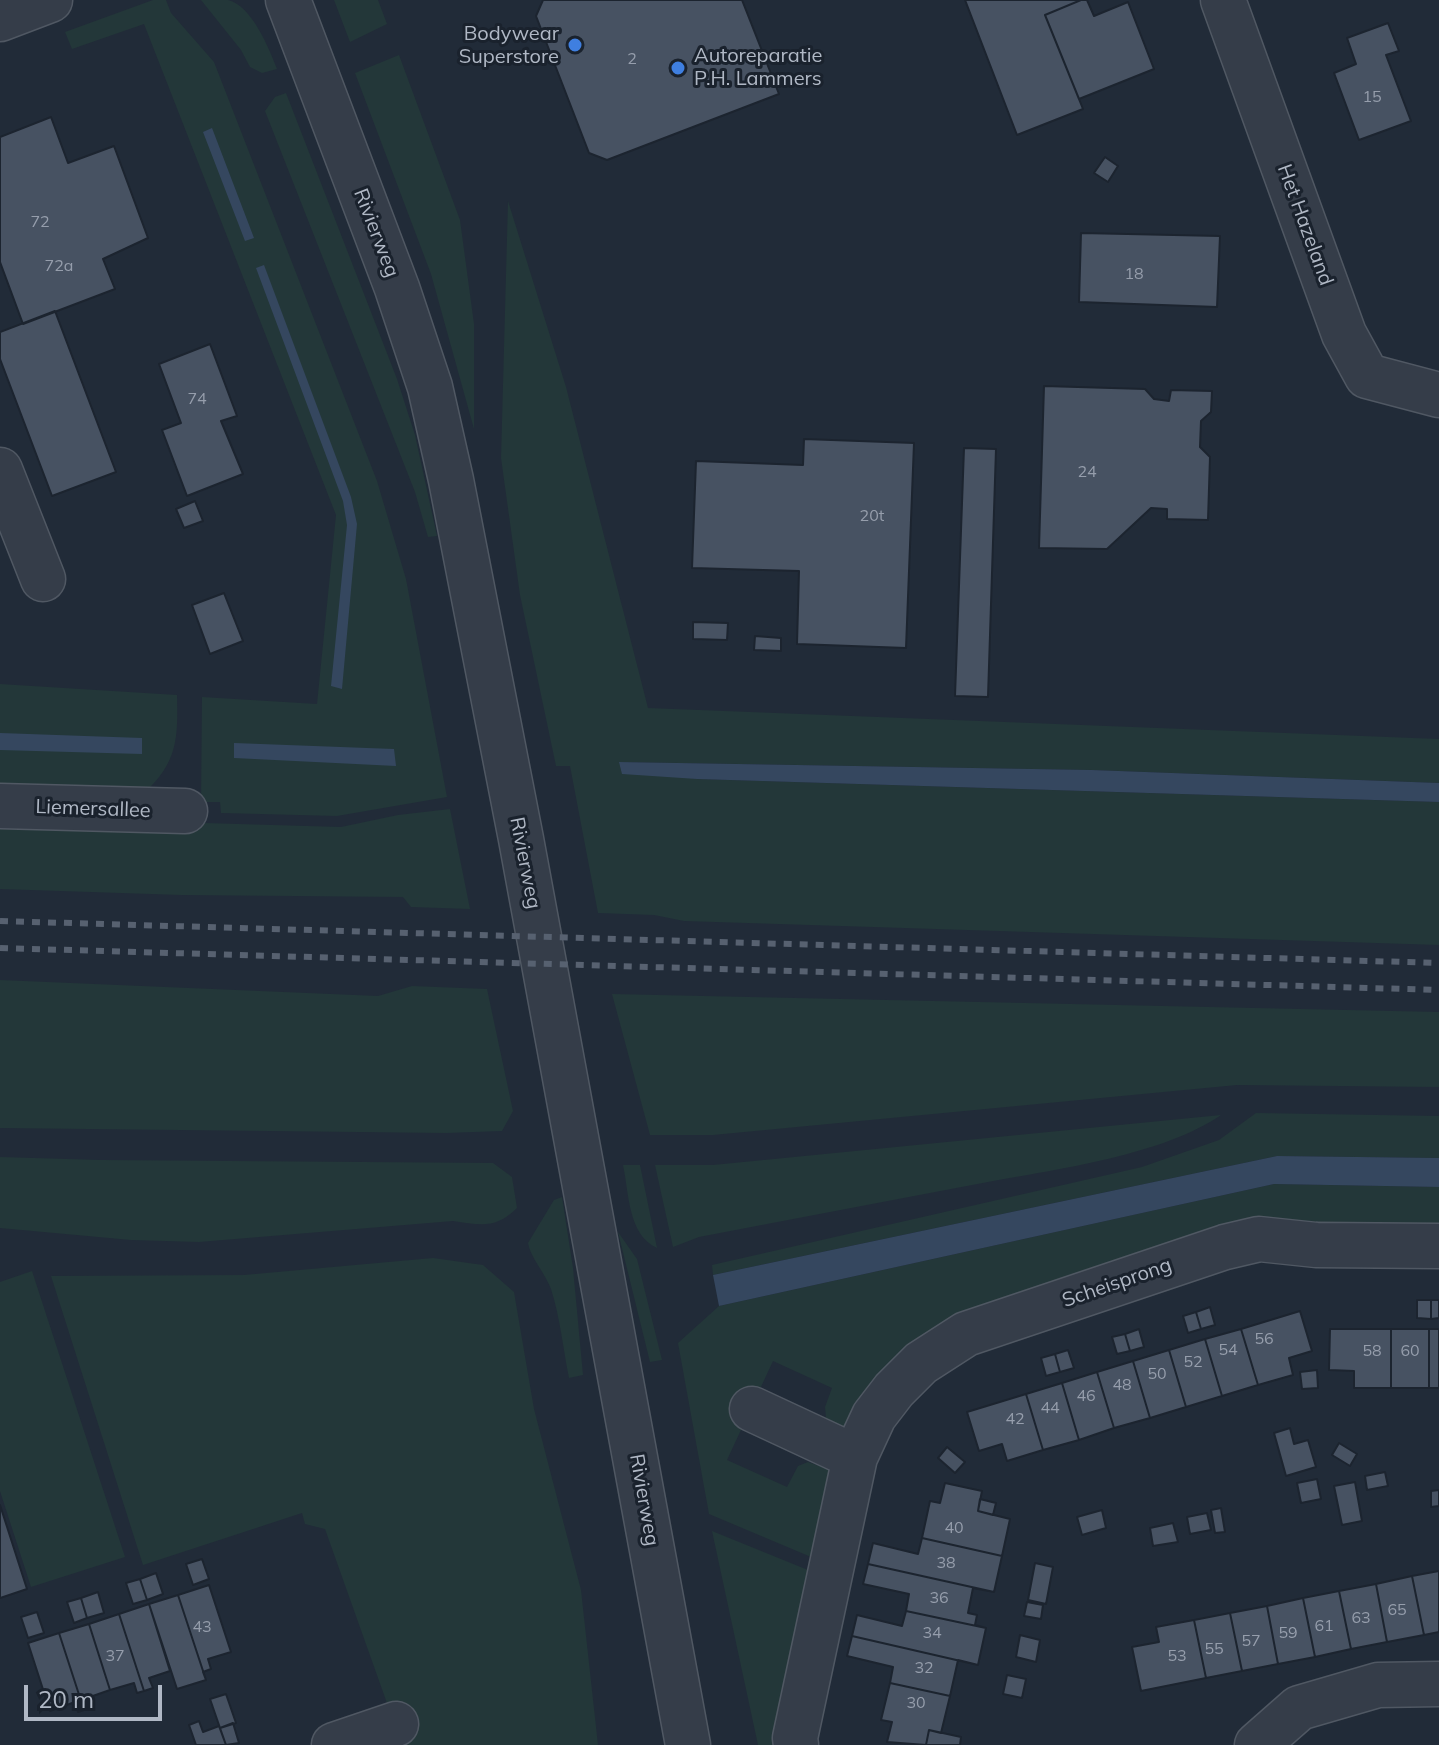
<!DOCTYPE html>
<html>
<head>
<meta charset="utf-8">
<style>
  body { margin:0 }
  #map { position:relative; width:1439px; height:1745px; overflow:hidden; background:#212b38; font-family:Mulish,sans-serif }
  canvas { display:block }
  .scale { position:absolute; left:24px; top:1685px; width:138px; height:36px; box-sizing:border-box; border:4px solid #b0b8c5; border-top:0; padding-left:10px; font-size:24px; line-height:28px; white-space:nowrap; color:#b0b8c5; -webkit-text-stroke:6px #1a222d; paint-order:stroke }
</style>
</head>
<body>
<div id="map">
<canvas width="1439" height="1745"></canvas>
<div class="scale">20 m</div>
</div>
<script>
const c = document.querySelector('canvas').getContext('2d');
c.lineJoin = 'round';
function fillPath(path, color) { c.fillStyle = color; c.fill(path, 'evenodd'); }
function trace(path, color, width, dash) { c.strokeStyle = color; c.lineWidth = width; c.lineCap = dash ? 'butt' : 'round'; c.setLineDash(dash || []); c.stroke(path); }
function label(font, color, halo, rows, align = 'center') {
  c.font = font + ' Mulish,sans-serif'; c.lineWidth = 6; c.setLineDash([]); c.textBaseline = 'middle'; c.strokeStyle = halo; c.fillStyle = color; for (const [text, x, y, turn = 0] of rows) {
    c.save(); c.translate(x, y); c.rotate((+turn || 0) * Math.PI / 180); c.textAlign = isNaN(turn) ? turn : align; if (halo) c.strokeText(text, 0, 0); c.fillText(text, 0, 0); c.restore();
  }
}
fillPath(new Path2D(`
  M153 0H166L171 13 214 62 377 481 406 579 447 797 337 816 221 813 220 802H201L202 697 317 704 336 515 144 24 72 49 65 32Z
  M201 0C209 0 220 0 228 0 252 6 269 48 277 69L262 73 250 67 241 50Z
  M334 0H378L387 24 350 42Z
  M399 55 460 220 474 324V429L431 274 355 73Z
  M286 93 397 379 415 435 437 536 428 537 415 492 265 111 275 97Z
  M508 201 566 387 648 708 1439 739V783L1092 770 620 762 697 779 1439 802V945L684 921 654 915 598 913 570 766H556L520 595 501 458Z
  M0 684 177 695C178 738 178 762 144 793L0 795Z
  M450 809 470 909 411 907 403 897 181 895 0 889V817L341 827 398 815Z
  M0 980 378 996 412 986 487 989 513 1111 502 1131 446 1133 0 1128Z
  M612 994 1439 1012V1087L1237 1085 713 1135H650Z
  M1256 1113 1439 1116V1158L1277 1156 713 1275 712 1265 1142 1167 1219 1140Z
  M1221 1115C1163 1155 1058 1169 988 1182 891 1200 795 1219 699 1237L673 1247 655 1165H713Z
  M0 1157 101 1160 493 1163 512 1177 517 1208C496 1229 481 1225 453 1221L199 1242 131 1240 0 1228Z
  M623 1165H640L657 1248C628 1235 629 1193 623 1165Z
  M1274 1184 1439 1187V1228L973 1311 844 1429 826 1418 825 1407 832 1388 773 1361 727 1460 787 1487 798 1466 808 1462 830 1470 811 1557 709 1514 678 1343 719 1306Z
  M562 1197 573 1268 583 1375 569 1378C563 1348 560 1317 551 1289 545 1273 530 1257 528 1243L554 1200Z
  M618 1232 637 1259 662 1360 650 1362Z
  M433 1258 483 1265 514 1292 534 1409 581 1590 598 1745H405L398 1720 388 1706 325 1529 305 1524 302 1513 143 1565 51 1276 244 1275Z
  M32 1271 125 1557 31 1587 0 1491V1282Z
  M712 1531 808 1570 778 1729 780 1745H758Z`), '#233739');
fillPath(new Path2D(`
  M212 128 254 238 245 241 203 132Z
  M264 265 351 497 357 524 342 689 331 686 347 525 343 501 256 268Z
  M0 733 142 738V754L0 750Z
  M234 743 394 749 396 766 234 758Z
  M619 762 1092 770 1439 783V802L697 779 622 774Z
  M1277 1156 1439 1158V1187L1274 1184 719 1306 713 1275Z`), '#35475f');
const building = new Path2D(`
  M543 0H742L779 94 607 160 589 153 536 16Z
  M965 0H1081L1045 15 1083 109 1017 135Z
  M1081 0H1087L1094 16 1128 2 1154 69 1079 99 1045 15Z
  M1388 23 1399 51 1386 55 1411 121 1359 140 1334 73 1356 64 1347 38Z
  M51 117 68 163 114 146 148 238 103 259 115 289 23 324 0 262V137Z
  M1105 157 1118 166 1108 182 1094 173Z
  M1081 233 1220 236 1217 307 1079 302Z
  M55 311 116 472 52 496 0 359V332Z
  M210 344 237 416 221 421 243 474 187 496 162 430 181 423 159 364Z
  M1044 386 1145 389 1154 399 1169 401 1171 390 1212 391 1211 412 1201 421 1200 447 1210 457 1208 520 1167 519V509L1151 508 1107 549 1039 548Z
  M804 439 914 443 906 648 797 644 799 571 692 568 696 461 803 465Z
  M964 448 996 449 988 697 955 696Z
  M195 501 203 521 184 528 176 509Z
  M224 593 243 641 210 654 192 605Z
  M693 622 728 623 727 640 693 639Z
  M755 636 781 638V651L754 650Z
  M1417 1300H1431V1319L1417 1318Z
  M1431 1300H1439V1318L1431 1319Z
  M1210 1307 1215 1325 1201 1329 1196 1312Z
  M1300 1311 1312 1351 1289 1358 1293 1375 1258 1385 1241 1329Z
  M1196 1312 1201 1329 1188 1333 1183 1316Z
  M1139 1329 1144 1347 1130 1351 1125 1334Z
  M1241 1329 1258 1385 1222 1396 1205 1339Z
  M1330 1329H1391V1388H1354V1371L1329 1370Z
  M1391 1329H1429V1388H1391Z
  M1429 1329H1439V1388H1429Z
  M1125 1334 1130 1351 1117 1354 1112 1337Z
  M1205 1339 1222 1396 1186 1407 1169 1350Z
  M1068 1350 1074 1368 1060 1372 1055 1354Z
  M1169 1350 1186 1407 1150 1418 1133 1361Z
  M1055 1354 1060 1372 1046 1376 1041 1358Z
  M1133 1361 1150 1418 1114 1428 1097 1372Z
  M1317 1370 1318 1388 1302 1389 1300 1372Z
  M1097 1372 1114 1428 1079 1440 1062 1383Z
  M1062 1383 1079 1440 1043 1450 1026 1394Z
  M1026 1394 1043 1450 1007 1461 1002 1444 979 1451 967 1412Z
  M1290 1428 1294 1444 1308 1440 1316 1467 1286 1476 1274 1433Z
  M1339 1443 1357 1454 1350 1466 1332 1455Z
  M947 1447 965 1462 955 1473 938 1458Z
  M1385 1472 1388 1486 1367 1490 1365 1476Z
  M1317 1479 1321 1499 1301 1503 1297 1483Z
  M1355 1482 1362 1521 1342 1525 1334 1486Z
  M945 1483 982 1491 978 1511 1010 1519 1002 1556 922 1538 930 1501 940 1503Z
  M1439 1490V1506L1431 1507V1491Z
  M980 1499 996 1503 993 1515 978 1511Z
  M0 1505 27 1589 0 1598Z
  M1221 1508 1225 1532 1215 1533 1211 1510Z
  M1102 1510 1106 1528 1082 1535 1077 1517Z
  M1207 1513 1211 1530 1190 1534 1187 1517Z
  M1173 1523 1178 1542 1153 1546 1150 1528Z
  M922 1538 1002 1556 994 1592 868 1564 873 1543 918 1554Z
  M202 1559 209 1579 193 1585 186 1564Z
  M1035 1563 1053 1567 1046 1604 1028 1600Z
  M868 1564 994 1592 973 1588 968 1613 977 1615 975 1625 986 1628 906 1611 909 1594 863 1584Z
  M1439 1571V1632L1424 1635 1412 1576Z
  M156 1573 163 1594 147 1600 140 1579Z
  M1412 1576 1424 1635 1387 1642 1376 1584Z
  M140 1579 147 1600 133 1604 126 1583Z
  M1376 1584 1387 1642 1351 1649 1339 1591Z
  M209 1585 231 1652 208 1659 211 1669 203 1672 206 1680 178 1595Z
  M1339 1591 1351 1649 1315 1657 1303 1598Z
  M98 1592 104 1613 87 1618 81 1598Z
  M178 1595 206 1680 177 1689 149 1604Z
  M81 1598 87 1618 74 1623 67 1602Z
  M1303 1598 1315 1657 1278 1664 1267 1606Z
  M1027 1602 1043 1605 1041 1619 1024 1616Z
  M149 1604 170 1671 149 1678 153 1688 144 1691 119 1614Z
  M1267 1606 1278 1664 1242 1671 1230 1613Z
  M906 1611 986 1628 978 1665 852 1636 857 1615 902 1626Z
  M37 1612 44 1633 28 1638 21 1617Z
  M1230 1613 1242 1671 1206 1678 1194 1620Z
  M119 1614 144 1691 137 1693 134 1683 110 1690 89 1624Z
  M1194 1620 1206 1678 1141 1691 1132 1647 1159 1642 1156 1627Z
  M89 1624 110 1690 90 1697 93 1707 84 1710 59 1633Z
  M59 1633 84 1710 78 1712 75 1702 50 1711 28 1643Z
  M1020 1635 1040 1640 1036 1662 1016 1657Z
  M852 1636 978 1665 958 1660 950 1696 890 1683 893 1667 847 1656Z
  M1007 1675 1026 1679 1022 1698 1003 1694Z
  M890 1683 950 1696 941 1733 929 1730 926 1745 887 1742 892 1722 881 1720Z
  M226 1694 236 1723 220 1728 210 1699Z
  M199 1721 203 1732 219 1726 226 1745H196L189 1725Z
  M233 1723 239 1743 226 1745 220 1728Z
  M929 1730 961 1737 960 1745H926Z`);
fillPath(building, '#475262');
trace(building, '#1c242f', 2);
const minor = new Path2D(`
  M288 0 397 288 430 387 451 480 521 839 688 1745
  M1223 0 1344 334 1367 376 1439 395
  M0 19 50 0
  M0 470 43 579
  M0 806 185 811
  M752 1409 855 1457
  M334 1745 396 1724
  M796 1745 795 1738 855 1457 874 1416 894 1390 921 1363 966 1334 1225 1247 1259 1239 1316 1245 1439 1246
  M1257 1745 1299 1708 1378 1685 1439 1684`);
trace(minor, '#505863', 47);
trace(minor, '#353d49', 44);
trace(new Path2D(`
  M0 921 1439 963
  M0 948 1439 990`), '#576170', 6, [8, 8]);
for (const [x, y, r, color] of [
  [575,45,8,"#3f7fe0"],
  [678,68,8,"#3f7fe0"]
]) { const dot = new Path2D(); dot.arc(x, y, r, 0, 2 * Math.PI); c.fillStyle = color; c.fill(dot); trace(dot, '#1a222d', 3); }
label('16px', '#969eac', null, [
  ["2",632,59],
  ["15",1372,97],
  ["72",40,222],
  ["72a",59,266],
  ["18",1134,274],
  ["74",197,399],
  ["24",1087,472],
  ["20t",872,516],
  ["56",1264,1339],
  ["54",1228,1350],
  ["58",1372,1351],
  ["60",1410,1351],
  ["52",1193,1362],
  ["50",1157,1374],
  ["48",1122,1385],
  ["46",1086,1396],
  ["44",1050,1408],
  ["42",1015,1419],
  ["40",954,1528],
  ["38",946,1563],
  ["36",939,1598],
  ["65",1397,1610],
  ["63",1361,1618],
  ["61",1324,1626],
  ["43",202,1627],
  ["34",932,1633],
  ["59",1288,1633],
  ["57",1251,1641],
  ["55",1214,1649],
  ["37",115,1656],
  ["53",1177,1656],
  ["32",924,1668],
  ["30",916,1703]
]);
label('20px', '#b0b8c5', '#1a222d', [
  ["Bodywear",559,34],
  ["Superstore",559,57],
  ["Autoreparatie",694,56,"left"],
  ["P.H. Lammers",694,79,"left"]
], 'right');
label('20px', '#b0b8c5', '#1a222d', [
  ["Het Hazeland",1305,225,70],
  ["Rivierweg",376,233,69],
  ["Liemersallee",93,809,2],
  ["Rivierweg",525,863,79],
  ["Scheisprong",1117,1283,-19],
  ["Rivierweg",644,1500,80]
]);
</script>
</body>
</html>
